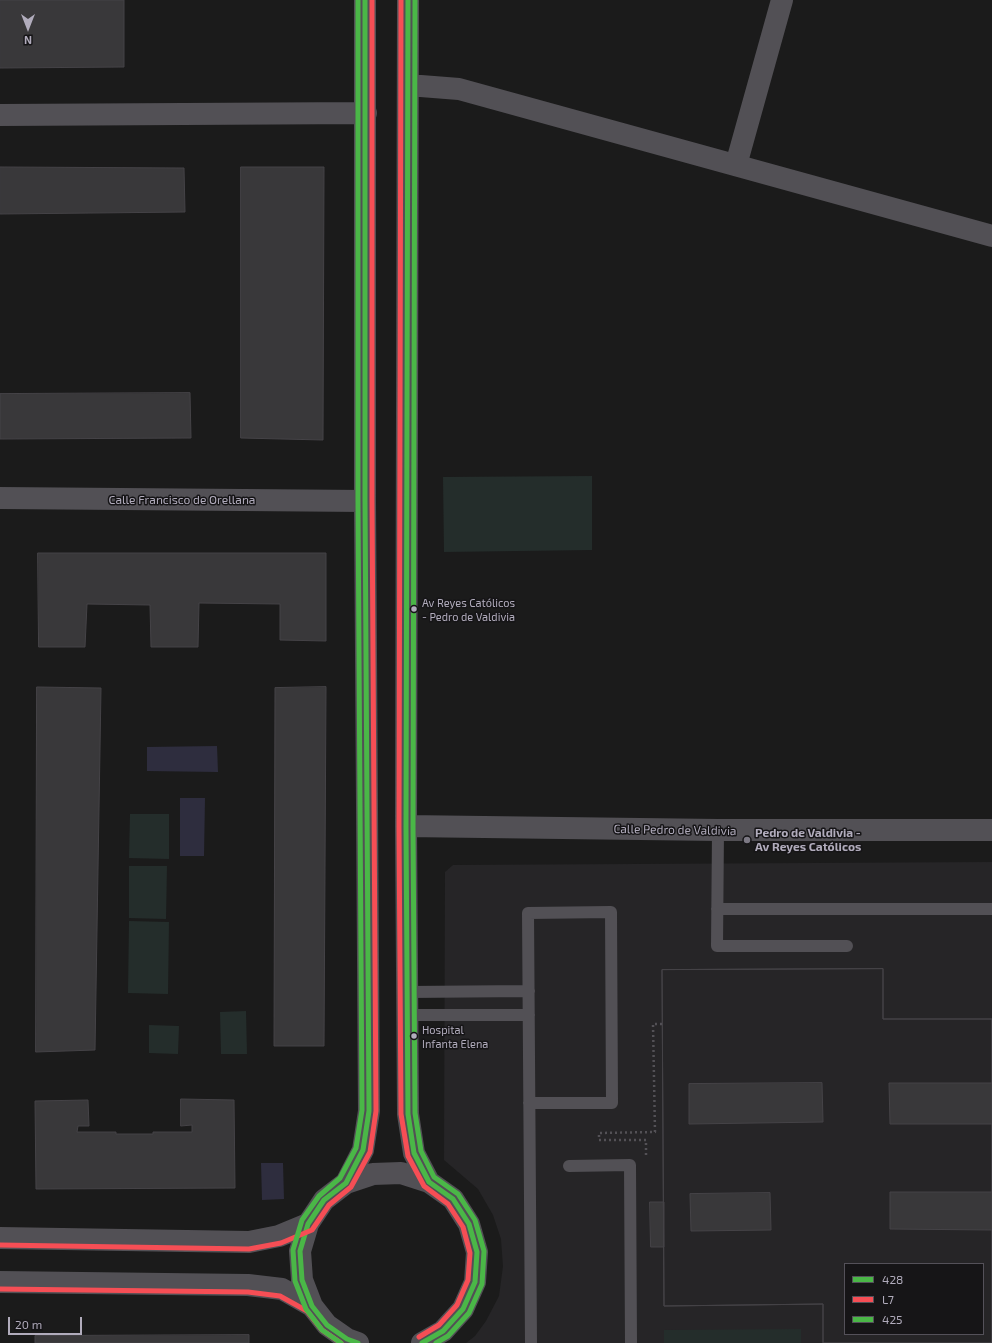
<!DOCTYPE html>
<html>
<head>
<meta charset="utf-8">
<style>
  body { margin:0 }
  #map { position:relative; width:992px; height:1343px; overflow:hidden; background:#1b1b1b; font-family:"Exo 2",sans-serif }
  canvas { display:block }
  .legend { position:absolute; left:844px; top:1263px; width:140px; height:72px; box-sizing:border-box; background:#161517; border:1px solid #545159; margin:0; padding:5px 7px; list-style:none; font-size:12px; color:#b1acbc }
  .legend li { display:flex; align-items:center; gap:8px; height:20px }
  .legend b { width:20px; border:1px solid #545159 }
  .north { position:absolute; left:8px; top:8px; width:40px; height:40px; -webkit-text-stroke:3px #161517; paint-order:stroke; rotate:180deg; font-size:11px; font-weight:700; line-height:16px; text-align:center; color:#b1acbc }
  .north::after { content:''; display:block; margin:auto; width:14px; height:18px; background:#b1acbc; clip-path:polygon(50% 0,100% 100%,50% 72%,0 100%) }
  .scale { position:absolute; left:8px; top:1317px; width:74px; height:18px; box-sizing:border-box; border:2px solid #b1acbc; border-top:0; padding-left:5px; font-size:12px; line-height:14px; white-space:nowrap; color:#b1acbc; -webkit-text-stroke:3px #161517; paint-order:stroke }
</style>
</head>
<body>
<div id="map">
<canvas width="992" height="1343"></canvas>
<ul class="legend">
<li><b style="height:5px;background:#4ab747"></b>428</li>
<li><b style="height:5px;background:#f64e55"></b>L7</li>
<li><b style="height:5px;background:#4ab747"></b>425</li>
</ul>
<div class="north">N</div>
<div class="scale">20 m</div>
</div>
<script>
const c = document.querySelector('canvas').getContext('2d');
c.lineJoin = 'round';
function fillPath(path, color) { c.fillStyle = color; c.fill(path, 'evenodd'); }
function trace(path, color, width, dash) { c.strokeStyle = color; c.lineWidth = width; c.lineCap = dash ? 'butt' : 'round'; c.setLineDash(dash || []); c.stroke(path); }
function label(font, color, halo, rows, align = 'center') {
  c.font = font + ' "Exo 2",sans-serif'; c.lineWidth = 3; c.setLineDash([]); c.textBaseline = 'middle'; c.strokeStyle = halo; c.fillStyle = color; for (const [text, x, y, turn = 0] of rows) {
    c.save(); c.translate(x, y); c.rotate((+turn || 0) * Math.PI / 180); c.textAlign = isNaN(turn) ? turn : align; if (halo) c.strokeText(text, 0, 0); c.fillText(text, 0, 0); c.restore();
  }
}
fillPath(new Path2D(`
  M992 862V1343H466L475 1336 486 1321 499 1296 503 1266 501 1239 493 1215 478 1189 444 1160 445 872 453 865ZM845 1264H983V1334H845Z`), '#262527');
fillPath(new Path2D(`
  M592 476V550L444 552 443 477Z
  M130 814H169V859L129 858Z
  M129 866H167L166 919 129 918Z
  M129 921 169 922 168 994 128 993Z
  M246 1011 247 1054H221L220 1012Z
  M149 1025 179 1026 178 1054 149 1053Z
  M801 1329V1343H664V1330Z`), '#242d2b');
fillPath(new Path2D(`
  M217 746 218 772 147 771V747Z
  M180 798H205L204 856H180Z
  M261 1163H283L284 1199 262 1200Z`), '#2e2d3e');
const building = new Path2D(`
  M0 0H124V67L0 68Z
  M0 167 184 168 185 212 0 214Z
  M241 167H324L323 440 241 438Z
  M190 393 191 438 0 439V394Z
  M38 553H326V641L280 640V604L199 603 198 647H151L150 605 87 604 85 647H39Z
  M37 687 101 688 95 1050 36 1052Z
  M326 687 324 1046H274L275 688Z
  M883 969V1019H992V1083H889L890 1124H992V1192H890V1229L992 1230V1343H823V1304L664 1306 662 970ZM822 1083 823 1122 689 1124V1084ZM770 1193 771 1230 691 1231 690 1194ZM845 1264H983V1334H845Z
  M883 969V1019H992V1343H823V1304L664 1306 662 970ZM845 1264H983V1334H845Z
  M181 1099 234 1100 235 1188 36 1189 35 1101 88 1100 89 1126H78L77 1132H116V1134H153V1132H192V1125L181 1126Z
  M650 1202H664V1247H651Z
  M249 1335V1343H35V1336Z`);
fillPath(building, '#39383a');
trace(building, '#454347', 1);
trace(new Path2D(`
  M646 1155V1140H599V1133L655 1132 653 1024H662`), '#535156', 2.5, [2, 3]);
trace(new Path2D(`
  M718 830 717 946H847
  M717 909H992
  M407 992 529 991
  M407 1015H529
  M529 1103H612L611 912 528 913C529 1056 530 1200 531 1343
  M569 1166 630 1165 631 1343`), '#525055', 12);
trace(new Path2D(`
  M408 0 406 826 408 1114 414 1153 429 1182
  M408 85 459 89 992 236
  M0 115 366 113
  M736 165 782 0
  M0 498 365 501
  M406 826 718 830H992
  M346 1183 363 1150 369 1111 365 501V0
  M0 1238 249 1242 279 1236 308 1224
  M0 1282 248 1285 282 1289 312 1306
  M358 1343 347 1339 327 1325 312 1306 302 1280 300 1251 308 1224 324 1200 346 1183 373 1174 401 1173 429 1182 453 1199 469 1224 477 1252 475 1282 463 1309 443 1331 422 1343`), '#525055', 22);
trace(new Path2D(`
  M408 0 406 826 408 1114 414 1153 429 1182 453 1199 469 1224 477 1252 475 1282 463 1309 443 1331 422 1343
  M358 1343 347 1339 327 1325 312 1306 302 1280 300 1251 308 1224 324 1200 346 1183 363 1150 369 1111 365 501V0`), '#4ab747', 5);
trace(new Path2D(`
  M401 0 399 826 401 1114 408 1156 424 1186 448 1204 463 1227 470 1253 468 1280 457 1305 439 1325 419 1337
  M0 1245 249 1249 281 1243 312 1230 329 1205 351 1187 370 1152 376 1111 372 501V0
  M0 1289 248 1292 280 1296 307 1311 322 1330 341 1343`), '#f64e55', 5);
trace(new Path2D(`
  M415 0 413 826 415 1113 421 1151 434 1177 458 1194 475 1220 484 1251 482 1284 469 1313 448 1336 436 1343
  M341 1343 322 1330 306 1309 295 1281 293 1250 302 1220 319 1196 340 1178 356 1148 362 1110 358 501V0`), '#4ab747', 5);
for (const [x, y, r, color] of [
  [414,609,3.5,"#b1acbc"],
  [747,840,4,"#7c7984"],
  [414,1036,3.5,"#b1acbc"]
]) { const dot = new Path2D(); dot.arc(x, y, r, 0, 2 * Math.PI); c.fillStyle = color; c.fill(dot); trace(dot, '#161517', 1.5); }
label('11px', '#b1acbc', '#161517', [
  ["Av Reyes Católicos",422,603],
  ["- Pedro de Valdivia",422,617],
  ["Hospital",422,1030],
  ["Infanta Elena",422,1044]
], 'left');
label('12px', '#b1acbc', '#161517', [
  ["Calle Francisco de Orellana",182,500],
  ["Calle Pedro de Valdivia",675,830,1]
]);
label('bold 12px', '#b1acbc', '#161517', [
  ["Pedro de Valdivia -",755,833],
  ["Av Reyes Católicos",755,847]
], 'left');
</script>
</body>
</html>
